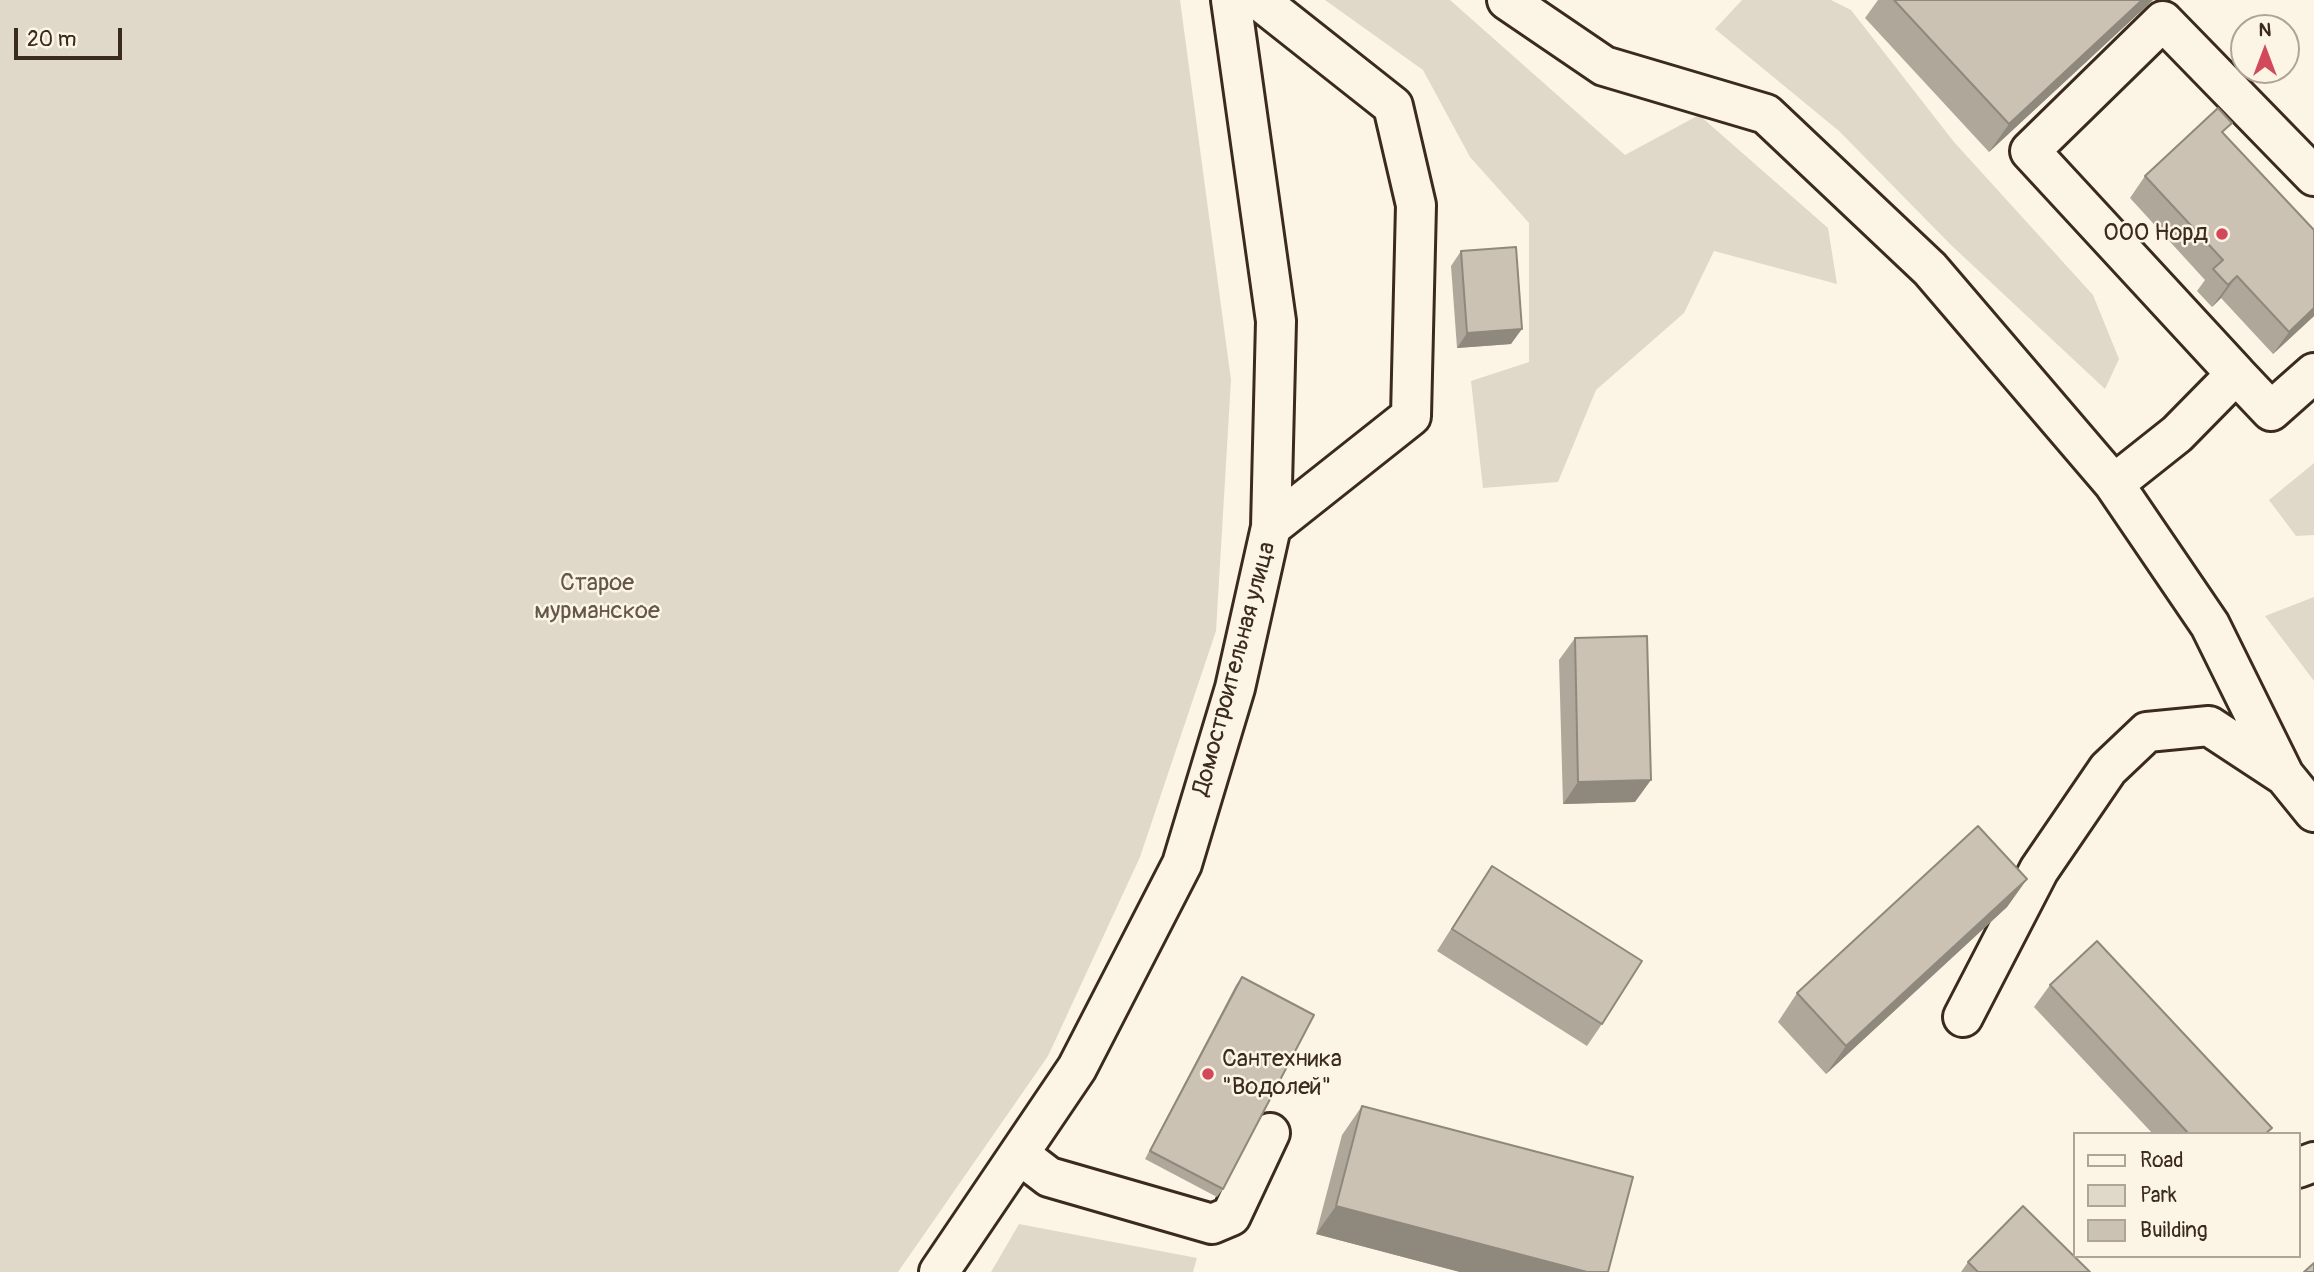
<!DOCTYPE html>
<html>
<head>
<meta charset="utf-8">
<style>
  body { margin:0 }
  #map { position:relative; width:2314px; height:1272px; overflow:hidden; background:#fcf5e5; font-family:Pangolin,sans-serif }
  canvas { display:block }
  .legend { position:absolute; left:2073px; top:1132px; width:228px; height:126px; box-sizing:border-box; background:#fcf5e5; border:2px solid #afa495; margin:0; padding:9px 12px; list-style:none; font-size:21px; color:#3b2a1e }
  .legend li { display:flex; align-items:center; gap:14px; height:35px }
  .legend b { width:35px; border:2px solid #afa495 }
  .north { position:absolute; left:2230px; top:14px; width:70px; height:70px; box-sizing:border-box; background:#fcf5e5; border:2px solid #afa495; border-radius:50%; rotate:0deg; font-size:19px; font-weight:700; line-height:28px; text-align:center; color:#3b2a1e }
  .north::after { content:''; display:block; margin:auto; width:24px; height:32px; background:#d1495b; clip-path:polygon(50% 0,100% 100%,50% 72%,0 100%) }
  .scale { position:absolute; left:14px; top:28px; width:108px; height:32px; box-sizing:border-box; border:4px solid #3b2a1e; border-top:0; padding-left:9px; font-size:21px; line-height:24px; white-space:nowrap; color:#3b2a1e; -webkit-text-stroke:5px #fcf5e5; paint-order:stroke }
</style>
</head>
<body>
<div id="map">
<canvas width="2314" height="1272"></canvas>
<ul class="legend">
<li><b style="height:9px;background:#fcf5e5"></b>Road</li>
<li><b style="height:19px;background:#e0d8c8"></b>Park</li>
<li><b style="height:19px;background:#ccc2b3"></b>Building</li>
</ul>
<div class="north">N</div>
<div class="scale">20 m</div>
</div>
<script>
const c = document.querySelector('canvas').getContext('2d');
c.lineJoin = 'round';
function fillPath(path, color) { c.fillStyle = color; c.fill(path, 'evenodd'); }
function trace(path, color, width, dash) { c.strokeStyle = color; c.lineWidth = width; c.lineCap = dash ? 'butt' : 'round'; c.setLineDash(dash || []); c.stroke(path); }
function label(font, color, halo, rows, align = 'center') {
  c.font = font + ' Pangolin,sans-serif'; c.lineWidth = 5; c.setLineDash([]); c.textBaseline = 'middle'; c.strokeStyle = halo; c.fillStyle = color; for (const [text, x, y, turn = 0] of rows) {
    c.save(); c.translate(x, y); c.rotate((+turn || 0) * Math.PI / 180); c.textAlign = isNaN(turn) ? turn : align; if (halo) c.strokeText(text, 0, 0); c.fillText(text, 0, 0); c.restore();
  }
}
fillPath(new Path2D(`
  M0 0H1180L1231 380 1216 631 1140 857 1048 1056 898 1272H0Z
  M1325 0H1450L1625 155 1699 115 1828 228 1837 284 1714 251 1684 313 1596 390 1558 482 1483 488 1471 381 1529 362V223L1470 157 1423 70Z
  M1742 0H1831L1851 10 1954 142 2093 295 2119 359 2105 389 1951 245 1839 131 1715 29Z
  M2314 463V535L2296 536 2269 500Z
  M2314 597V681L2265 616Z
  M1019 1224 1197 1258 1193 1272H991Z`), '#e0d8c8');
const minor = new Path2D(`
  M1259 0 1393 106 1416 205 1411 416 1271 527
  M1507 0 1604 66 1766 114 1930 269 2114 484 2210 625 2284 775 2314 812
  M2236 374 2030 151 2163 21 2314 176
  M2114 484 2177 434 2236 374 2271 411 2314 373
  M1963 1017 2039 870 2108 769 2147 732 2209 726 2282 774
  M1019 1154 1049 1177 1212 1224 1231 1216 1270 1133
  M2298 1168 2314 1162
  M939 1272 1077 1068 1182 864 1235 688 1271 527 1276 321 1231 0`);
trace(minor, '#3b2a1e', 44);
trace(minor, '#fcf5e5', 38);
fillPath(new Path2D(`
  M1878 0H2153L1989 152 1865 18Z
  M2224 134 2314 230V316L2273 354 2221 298 2212 307 2197 291 2205 280 2130 198 2145 176Z
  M1461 251 1511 344 1457 348 1451 266Z
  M1575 638 1635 802 1563 804 1559 660Z
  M1492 866 1602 1024 1587 1046 1437 951 1477 888Z
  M2027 879 2007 907 1826 1074 1778 1022 1797 993Z
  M1242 977 1223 1189 1217 1197 1145 1159 1236 985Z
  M2050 985 2267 1134H2153L2034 1007Z
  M1362 1106 1608 1272H1460L1316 1234 1342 1135Z
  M1968 1262 2090 1272H1961Z`), '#afa79a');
fillPath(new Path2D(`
  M2142 0H2153L1989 152 2009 124Z
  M2237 276 2221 298 2212 307 2228 285Z
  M2314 308V316L2273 354 2289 332Z
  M1522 329 1511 344 1457 348 1467 333Z
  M1651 780 1635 802 1563 804 1578 782Z
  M2027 879 2007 907 1826 1074 1846 1046Z
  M1336 1206 1587 1272H1460L1316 1234Z`), '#8f887d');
const building = new Path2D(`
  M1894 0H2142L2009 124Z
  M2218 108 2232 123 2222 132 2314 230V308L2289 332 2237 276 2228 285 2213 269 2223 260 2145 176Z
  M1516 247 1522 329 1467 333 1461 251Z
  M1647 636 1651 780 1578 782 1575 638Z
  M1978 826 2027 879 1846 1046 1797 993Z
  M1492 866 1642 961 1602 1024 1452 929Z
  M2097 941 2272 1128 2265 1134H2189L2050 985Z
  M1242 977 1314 1015 1223 1189 1150 1151Z
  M1362 1106 1633 1177 1608 1272H1587L1336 1206Z
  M2023 1206 2090 1272H1978L1968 1262Z
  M2314 1263V1272H2304Z`);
fillPath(building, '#ccc2b3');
trace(building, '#8f887d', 2);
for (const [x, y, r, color] of [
  [2222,234,7,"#d1495b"],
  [1208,1074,7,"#d1495b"]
]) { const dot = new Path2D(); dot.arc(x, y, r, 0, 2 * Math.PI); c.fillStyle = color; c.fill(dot); trace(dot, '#fcf5e5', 2.5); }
label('24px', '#3b2a1e', '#fcf5e5', [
  ["ООО Норд",2208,234],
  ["Сантехника",1222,1060,"left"],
  ["\"Водолей\"",1222,1088,"left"]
], 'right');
label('24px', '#645648', '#fcf5e5', [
  ["Старое",597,584],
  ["мурманское",597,612]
]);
label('24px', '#3b2a1e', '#fcf5e5', [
  ["Домостроительная улица",1235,669,-75]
]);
</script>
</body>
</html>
